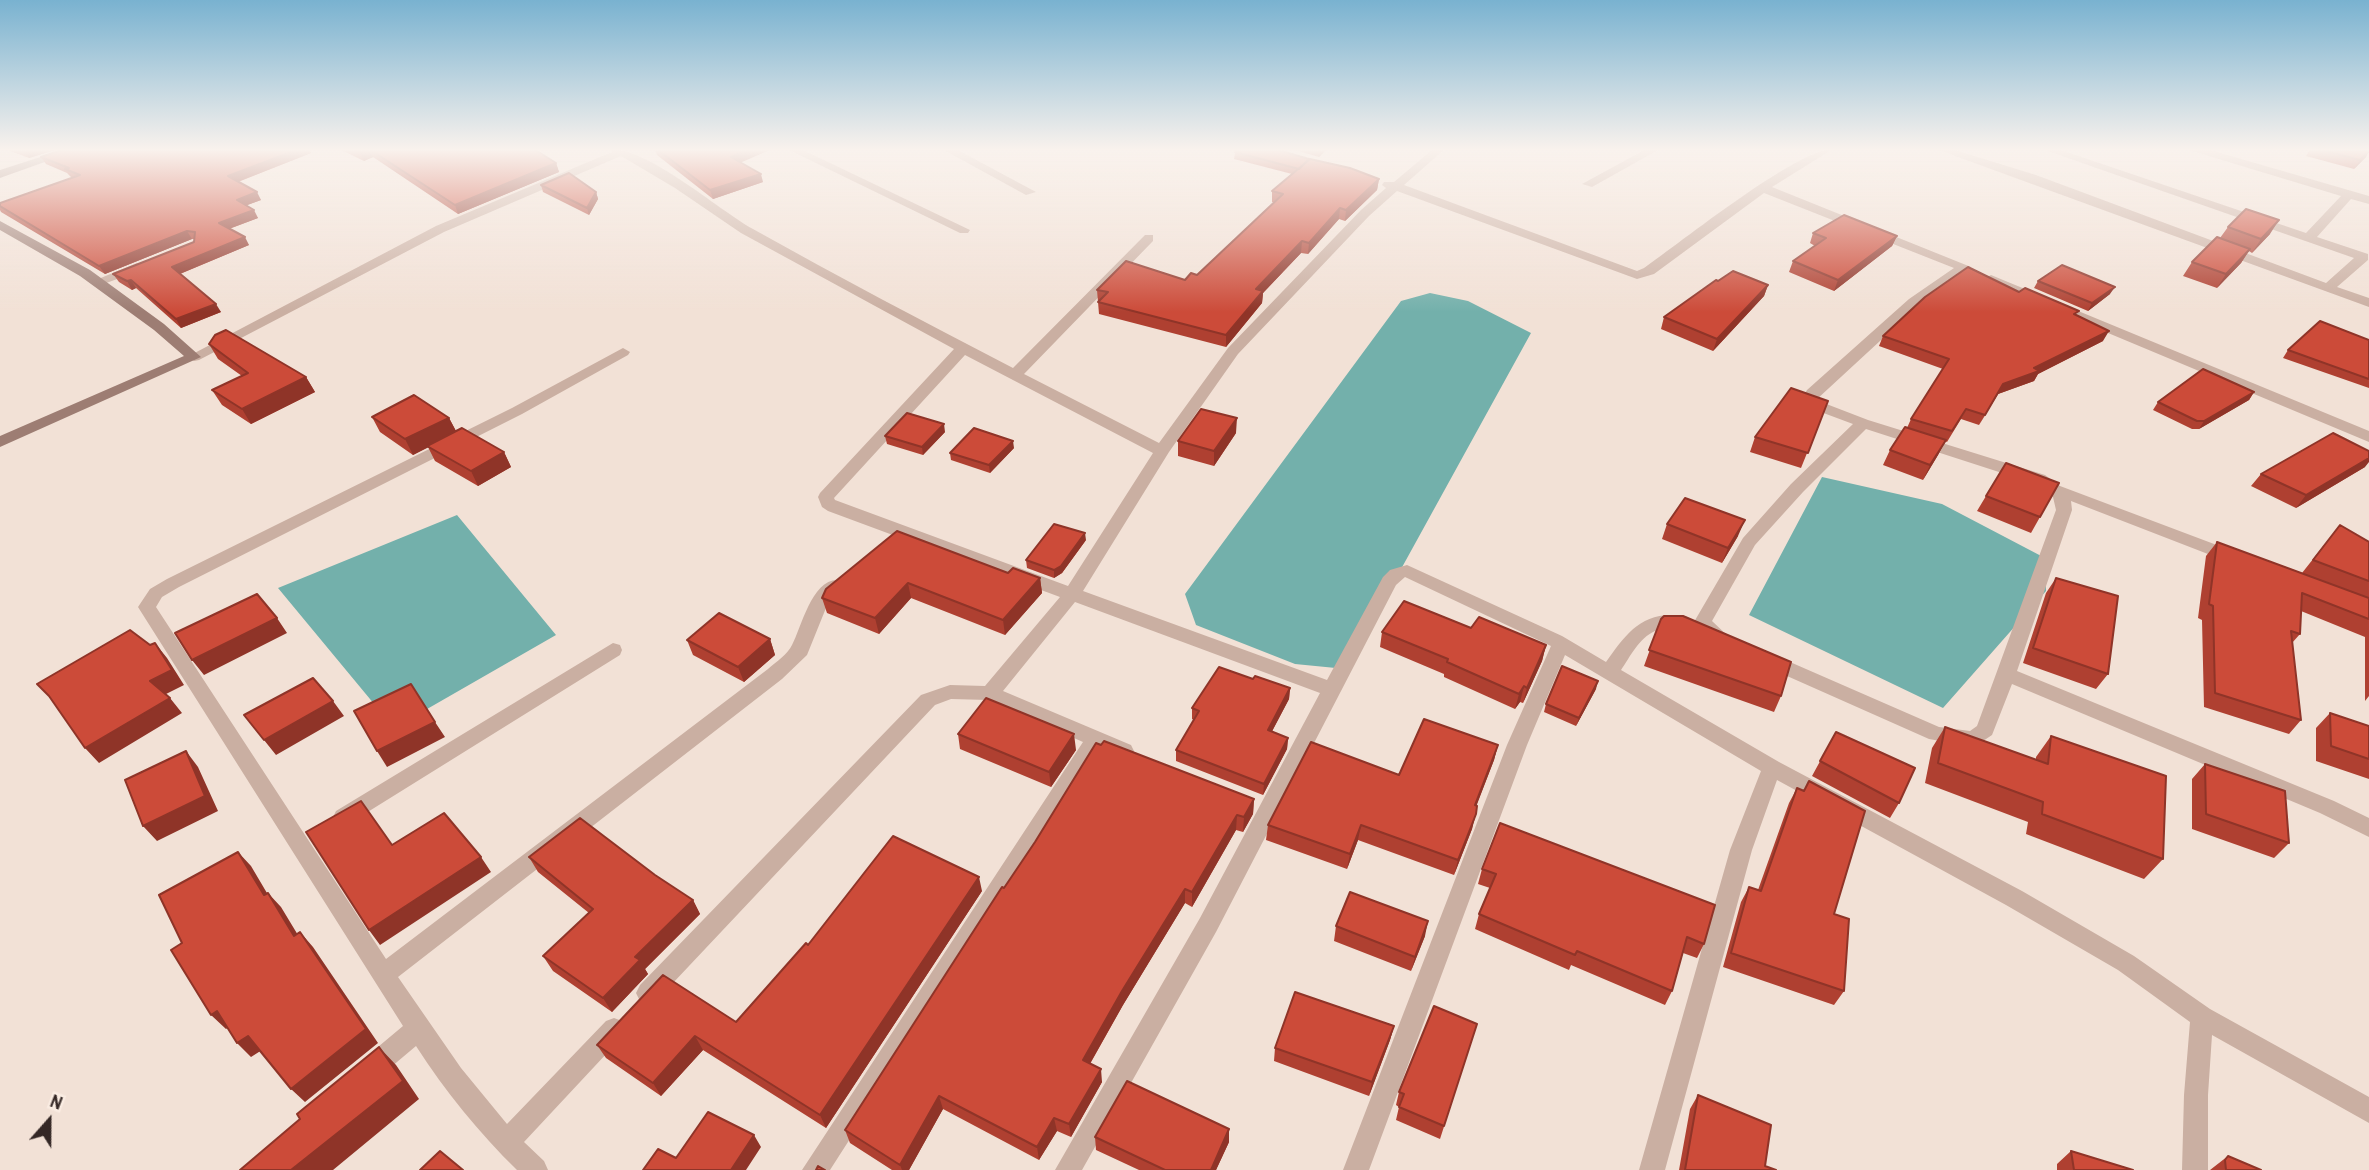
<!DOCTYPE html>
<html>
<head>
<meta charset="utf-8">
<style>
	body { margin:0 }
	#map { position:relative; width:2369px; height:1170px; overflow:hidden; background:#f2e1d6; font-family:"Archivo Narrow",sans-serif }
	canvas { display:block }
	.north { position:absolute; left:14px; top:1086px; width:70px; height:70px; -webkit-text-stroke:5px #faece2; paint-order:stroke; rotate:21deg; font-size:19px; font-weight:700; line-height:28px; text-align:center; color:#342725 }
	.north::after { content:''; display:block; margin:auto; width:24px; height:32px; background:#342725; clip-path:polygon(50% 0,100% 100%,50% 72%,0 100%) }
</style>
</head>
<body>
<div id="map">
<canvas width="2369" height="1170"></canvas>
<div class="north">N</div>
</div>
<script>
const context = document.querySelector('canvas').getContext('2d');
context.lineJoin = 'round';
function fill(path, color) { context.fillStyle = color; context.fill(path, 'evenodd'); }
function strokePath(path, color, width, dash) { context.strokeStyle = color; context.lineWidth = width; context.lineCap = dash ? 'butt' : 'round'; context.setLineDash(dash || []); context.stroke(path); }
const water = new Path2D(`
	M1430 293 1468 301 1531 333 1346 669 1295 664 1196 625 1185 594 1401 301Z
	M1822 477 1942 504 2045 558 2046 591 1943 708 1749 615Z
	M457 515 556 635 394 728 278 588Z`);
const street = new Path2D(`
	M610 149C650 149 716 208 753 229 839 277 926 323 1013 368L1145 235H1153V241L1024 374 1159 443 1228 348 1361 210 1386 188 1382 185 1384 182H1394L1433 149H1445L1404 185 1637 271 1644 268C1680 243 1797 149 1833 149L1772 187 1971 267 1919 305 1816 400 1868 420 2045 475 2060 486 2238 553 2241 557 2238 561H2226L2071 501 2072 510 2017 671 2334 801 2369 818V837L2320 813 2012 684 1992 735 1974 747 1929 739 1760 664 1758 659 1760 654 1767 652 1939 727 1970 731 1977 726 2056 510 2053 497 2033 483 1866 429 1803 492 1755 545 1712 621 1731 639 1728 644H1716L1693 623C1683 633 1667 625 1655 631 1639 638 1630 657 1621 670L1779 762 2022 891 2134 956 2210 1009 2369 1097V1123L2212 1035 2208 1095V1170H2182L2184 1095 2190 1022 2118 970 2006 905 1777 780 1752 850 1665 1170H1639L1730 850 1761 771 1565 655 1527 745 1369 1170H1343L1507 745 1551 646 1405 577 1396 585 1216 932 1082 1170H1055L1200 918 1320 693 1075 602 1003 691 1131 745 1134 751 1131 757 1124 759 1100 749 830 1170H802L1083 742 988 700 951 699 935 705 656 1001 648 1004 640 1001 636 993 640 985 921 695 950 685 985 686 1060 597 828 511 822 507 818 497 820 493 954 349 741 233 675 188 621 156 444 232 199 360 194 361 187 357 436 226 612 152ZM1397 191 1637 279 1654 274 1764 193 1954 268 1909 299 1807 390 1800 402 1802 405 1853 424 1791 484 1743 538 1694 622C1688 615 1682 615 1673 615 1639 614 1624 637 1606 662L1562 636 1407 565 1390 570 1383 577 1327 680 1083 591 1169 452 1238 354 1369 216ZM965 355 1153 453 1068 586 835 500 834 498Z
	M787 149H801L970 230 968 233H960Z
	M942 149H956L1036 192 1026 195Z
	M1646 149H1660L1592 187 1582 184Z
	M1936 149H1952L2036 175 2326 283 2354 258 2042 149H2058L2306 233 2341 196 2192 151 2191 149H2207L2369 196V204L2351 199 2317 237 2368 254V260L2337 287 2369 298V307Z
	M137 263 144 267 142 270 98 286 91 282Z
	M1991 275 2369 431V442L1986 282 1984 279Z
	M623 348 630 352 628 355 522 414 179 587 162 597 156 607 386 959 768 669C776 662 788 654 792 645 802 627 813 572 844 581L847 585 828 603 807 655 782 679 398 977 461 1068 507 1124 606 1021 614 1018 622 1021 626 1029 622 1037 524 1142 544 1161 548 1170H517C479 1133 445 1091 416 1046L378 1078 369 1082 360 1078 357 1070 360 1062 403 1026 138 607 150 589 167 579 512 408Z
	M613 643 620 645 622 650 620 655 350 823 343 826 336 823 333 817 336 811Z`);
const secondary = new Path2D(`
	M65 149H81L0 178V170Z
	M0 221 90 270 164 324 201 357 0 447V436L184 356 154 330 80 276 0 230Z`);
const wall = new Path2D(`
	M9 149H58L29 158 10 151Z
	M64 149H309L311 153 238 182 261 200 247 205 258 218 229 229 249 245 180 274 221 312 181 328 136 288 132 290 119 282 113 274 194 242 195 239H192L105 274 1 212 0 210V203L72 178 67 173 46 164 41 157Z
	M339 149H534L556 163 559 172 458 214 373 157 364 161Z
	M655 149H772L740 162 763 182 713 199 657 155Z
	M1291 149H1327L1319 157Z
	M2310 149H2369L2366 157 2354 169 2306 156Z
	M1235 152 1309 159 1379 179 1377 190 1345 221 1339 219 1308 254 1301 253 1263 293 1262 303 1226 347 1099 314 1097 290 1185 280 1197 275 1274 202H1272V191L1292 174 1234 159Z
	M541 185 596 192 598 199 589 215 543 192Z
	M2228 227 2270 234 2252 253 2249 251 2241 263 2217 288 2183 276 2192 262 2220 238Z
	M1813 233 1897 236 1892 246 1834 291 1789 272 1793 261 1815 246 1810 243Z
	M1718 281 1768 285 1764 296 1713 351 1661 329 1664 317Z
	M2038 281 2110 294 2088 311 2034 288Z
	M2019 292 2077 316 2103 341 2038 374 2034 381 1998 394 1979 425 1961 419 1947 442 1945 441 1938 455 1923 480 1883 465 1890 450 1907 428 1911 419 1943 369 1879 346 1883 336Z
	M2369 340V388L2283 358 2288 350Z
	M209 344 306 377 315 392 251 424 222 405 212 390 242 376 218 359Z
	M2254 392 2249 400 2199 429H2192L2153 410 2158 402Z
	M1828 401 1801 468 1750 452 1755 437Z
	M372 417 449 418 456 431 504 452 511 467 478 486 435 461 428 447 413 455 380 432Z
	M945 432 923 455 887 444 885 436Z
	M1236 433 1214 466 1178 456V441Z
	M1014 448 990 473 951 460 950 453Z
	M2365 467 2296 508 2251 486 2261 474Z
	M1986 496 2040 517 2031 533 1977 511Z
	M1667 524 1738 536 1722 563 1662 539Z
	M2340 525 2369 542V696L2365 701V637L2301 611 2300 634 2292 643 2301 720 2289 734 2204 707 2202 620 2198 618 2206 556 2217 542 2302 573Z
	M1086 540 1062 573 1054 578 1027 568 1026 560Z
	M1008 573 1040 578 1042 593 1005 635 911 598 879 634 827 613 822 598 826 589Z
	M2056 578 2108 674 2096 689 2023 663 2046 593Z
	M1661 619 1781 696 1774 712 1644 666Z
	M1471 628 1546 645 1542 661 1523 703 1520 702 1515 709 1444 677V674L1380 647 1382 632Z
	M770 639 775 655 744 682 693 655 687 640Z
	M1253 679 1290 688 1289 699 1272 731 1288 738 1287 749 1263 795 1176 761V750L1194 720 1192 719V708Z
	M1596 689 1576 726 1544 712 1546 704Z
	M2330 713 2369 726V779L2316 761V728Z
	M1945 727 2036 760V757L2051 736 2163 859 2144 879 2026 834 2028 822 1925 783 1932 748Z
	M1836 732 1899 803 1890 818 1812 776Z
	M958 734 1076 750 1051 787 960 749Z
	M1498 745 1494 760 1476 806 1472 829 1454 875 1358 840 1347 869 1266 840 1268 825 1399 775Z
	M2205 764 2289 843 2274 858 2192 829V779Z
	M1797 788 1834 914 1844 991 1834 1005 1723 967 1741 902 1749 887 1758 890 1789 803Z
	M1254 799 1253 814 1243 832 1236 830 1192 907 1185 903 1123 1005 1090 1064 1102 1082 1071 1137 1057 1131 1039 1160 943 1109 909 1170H892L850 1143 845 1130 1004 888Z
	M1500 823 1704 944 1697 958 1683 953 1672 991 1665 1005 1571 965 1569 970 1475 929 1479 914 1490 888 1478 884 1482 869Z
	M529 857 655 875 693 900 700 914 645 969 648 974 612 1012 553 971 543 956 589 913 538 872Z
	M982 891 826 1128 703 1050 661 1096 606 1058 597 1045 736 1022 808 945Z
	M1336 926 1425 936 1411 971 1334 941Z
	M1477 1024 1440 1139 1396 1120 1399 1107 1396 1105 1399 1092Z
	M1394 1026 1390 1040 1369 1096 1274 1061 1275 1048Z
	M1698 1095 1765 1166 1776 1170H1679L1690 1109Z
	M1229 1129V1142L1216 1170H1139L1096 1150 1095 1137Z
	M2071 1151 2133 1170H2057V1164Z
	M2228 1156 2261 1170H2210Z`);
const shadedWall = new Path2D(`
	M29 149H58L29 158 24 150Z
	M299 149H309L311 153 232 184 228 176Z
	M369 149 373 157 364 161 360 152Z
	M750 149H772L733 166 731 157Z
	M1321 149H1327L1319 157V150Z
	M2369 151 2366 157 2354 169 2360 160Z
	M556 163 559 172 458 214 455 205Z
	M761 174 763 182 713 199 710 190Z
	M1379 179 1377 190 1345 221 1346 210Z
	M257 192 261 200 242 207 237 200Z
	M596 192 598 199 589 215 587 208Z
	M1340 208 1339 219 1308 254 1309 243Z
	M254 210 258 218 223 231 219 223Z
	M2279 220 2270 234 2252 253 2261 239Z
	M187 231 192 239 105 274 99 266Z
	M1897 236 1892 246 1834 291 1838 280Z
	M245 237 249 245 177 275 172 267Z
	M1302 241 1301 253 1263 293 1262 303 1226 347V335L1256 289Z
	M2250 249 2241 263 2217 288 2226 274Z
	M131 280 136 288 132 290 127 281Z
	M1768 285 1764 296 1713 351 1717 339Z
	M2115 287 2110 294 2088 311 2092 303Z
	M216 304 221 312 181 328 176 319Z
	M2109 331 2103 341 2038 374 2034 381 1998 394 1979 425 2003 384Z
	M306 377 315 392 251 424 242 409Z
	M2254 392 2249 400 2199 429 2204 421Z
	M449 418 457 433 413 455 405 439Z
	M1237 418 1236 433 1214 466V451Z
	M944 424 945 432 923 455 922 447Z
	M1946 440 1938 455 1923 480 1930 465Z
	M1013 441 1014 448 990 473 989 465Z
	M504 452 511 467 478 486 471 471Z
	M2369 458V462L2365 467 2296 508 2306 495Z
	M1745 520 1738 536 1722 563 1728 548Z
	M1085 533 1086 540 1062 573 1054 578V570Z
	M1040 578 1042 593 1005 635 1003 620Z
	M908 583 911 598 879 634 875 618Z
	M277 618 287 633 204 675 192 660Z
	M770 639 775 655 744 682 738 667Z
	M155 643 167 658 184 685 162 696 150 681Z
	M1546 645 1542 661 1523 703 1527 688Z
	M1598 681 1596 689 1576 726 1579 718Z
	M1524 686 1520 702 1515 709 1519 694Z
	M1290 688 1289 699 1267 741 1268 730Z
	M170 698 182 713 99 763 85 748Z
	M333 701 344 716 276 755 264 740Z
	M435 722 445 737 387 767 377 751Z
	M1074 734 1076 750 1051 787 1049 772Z
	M1288 738 1287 749 1263 795 1264 784Z
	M1498 745 1494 760 1471 820 1475 805Z
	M186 751 198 767 218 811 157 841 143 826Z
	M1254 799 1253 814 1243 832 1244 817Z
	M1476 814 1472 829 1454 875 1458 860Z
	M1237 815 1236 830 1192 907V892Z
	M1361 825 1358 840 1347 869 1350 854Z
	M238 852 251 866 277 910 264 895Z
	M481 857 491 872 380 945 369 930Z
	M979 877 982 891 826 1128 820 1115Z
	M1185 889V903L1123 1005 1084 1074 1083 1060 1122 991Z
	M268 893 281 907 307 950 294 936Z
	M693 900 700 914 645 969 648 974 612 1012 603 998 635 957Z
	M1428 921 1425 936 1411 971 1415 957Z
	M300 932 313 947 378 1043 305 1102 291 1089Z
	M217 1011 232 1025 226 1029 211 1015Z
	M1394 1026 1390 1040 1369 1096 1372 1082Z
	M248 1036 262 1050 251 1057 237 1043Z
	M695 1036 703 1050 661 1096 653 1083Z
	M379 1047 396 1065 419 1099 333 1170H291Z
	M1101 1069 1102 1082 1071 1137 1069 1124Z
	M939 1096 943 1109 909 1170H902L900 1165Z
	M1054 1118 1057 1131 1039 1160 1037 1147Z
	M1229 1129V1142L1216 1170H1211Z
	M754 1135 761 1147 746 1170H731Z`);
const building = new Path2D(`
	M64 149H299L228 176 257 192 237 200 254 210 219 223 245 237 172 267 216 304 176 319 131 280 127 281 113 274 194 242 195 232 187 231 99 266 0 206V203L80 175 65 169 69 168 41 157Z
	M352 149H534L556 163 455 205 369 149 360 152Z
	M657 149H750L731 157 761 174 710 190Z
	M1239 149H1275L1309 159 1299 169 1235 152Z
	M2318 149H2369V151L2360 160Z
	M1310 159 1350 168 1379 179 1346 210 1340 208 1309 243 1302 241 1256 289 1263 291 1226 335 1098 302 1108 292 1097 290 1126 261 1185 280 1191 273 1197 275 1283 194 1272 191Z
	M569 173 596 192 587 208 541 185Z
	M2246 209 2279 220 2261 239 2228 227Z
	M1844 215 1897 236 1838 280 1793 261 1826 238 1813 233Z
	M2217 237 2250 249 2226 274 2192 262Z
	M2062 265 2115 287 2092 303 2038 281Z
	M1968 267 2019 292 2025 288 2079 311 2074 314 2109 331 2034 368 2039 371 2003 384 1985 415 1966 409 1952 431 1911 419 1949 359 1883 336 1925 297Z
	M1733 271 1768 285 1717 339 1664 317 1716 280 1718 281Z
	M2320 321 2369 340V379L2288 350Z
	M226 330 306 377 242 409 212 390 248 373 209 344 215 335Z
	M2203 369 2254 392 2204 421H2197L2158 402Z
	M1791 388 1828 401 1808 453 1755 437Z
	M414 395 449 418 405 439 372 417Z
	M1201 409 1237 418 1214 451 1178 441Z
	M907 413 944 424 922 447 885 436Z
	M1905 427 1946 440 1930 465 1890 450Z
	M462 428 504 452 471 471 427 446Z
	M974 428 1013 441 989 465 950 453Z
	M2333 433 2369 451V458L2306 495 2261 474Z
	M2006 463 2059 483 2040 517 1986 496Z
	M1685 498 1745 520 1728 548 1667 524Z
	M1054 524 1085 533 1061 566 1054 570 1026 560Z
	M2340 525 2369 542V581L2313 560Z
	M897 531 1008 573 1013 568 1040 578 1003 620 908 583 875 618 822 598 826 589Z
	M2217 542 2369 598V619L2302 593 2300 634 2291 631 2301 720 2215 693 2213 606 2209 604Z
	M2056 578 2118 596 2108 674 2033 648Z
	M257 594 277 618 192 660 175 633Z
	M1404 601 1471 628 1479 617 1546 645 1527 688 1524 686 1519 694 1447 662 1448 659 1382 632Z
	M719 613 770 639 738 667 687 640Z
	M1664 616H1683L1791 662 1781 696 1649 650 1661 619Z
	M130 630 150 645 155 643 172 670 150 681 170 698 85 748 49 696 37 684Z
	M1562 666 1598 681 1579 718 1546 704Z
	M1219 667 1253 679 1255 676 1290 688 1268 730 1288 738 1264 784 1176 750 1199 711 1192 708Z
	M313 678 333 701 264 740 244 715Z
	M411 684 435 722 377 751 354 711Z
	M986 698 1074 734 1049 772 958 734Z
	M2330 713 2369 726V759L2331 746Z
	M1424 719 1498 745 1475 805 1477 806 1476 814 1458 860 1361 825 1350 854 1268 825 1311 742 1399 775Z
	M1945 727 2048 764 2051 736 2166 776 2163 859 2042 814 2043 802 1938 763Z
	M1836 732 1915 768 1899 803 1820 761Z
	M1104 741 1254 799 1244 817 1237 815 1192 892 1185 889 1122 991 1083 1060 1101 1069 1069 1124 1054 1118 1037 1147 939 1096 900 1165 845 1130 1002 887 1004 888 1035 842 1096 743 1101 745Z
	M186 751 205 796 143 826 125 780Z
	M2205 764 2285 791 2289 843 2206 814Z
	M1809 781 1865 811 1834 914 1849 919 1844 991 1731 953 1749 887 1761 891 1797 788 1804 791Z
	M361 801 392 845 444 813 481 857 369 930 306 832Z
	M580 818 655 875 693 900 635 957 640 960 603 998 543 956 593 909 529 857Z
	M1500 823 1715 905 1704 944 1687 937 1672 991 1577 951 1575 955 1479 914 1496 874 1482 869Z
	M893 836 979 877 820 1115 695 1036 653 1083 597 1045 663 975 736 1022 806 943 808 945Z
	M238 852 264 895 268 893 294 936 300 932 366 1029 291 1089 248 1036 237 1043 217 1011 211 1015 171 950 182 943 159 895Z
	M1350 892 1428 921 1415 957 1336 926Z
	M1295 992 1394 1026 1372 1082 1275 1048Z
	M1434 1006 1477 1024 1444 1126 1399 1107 1404 1094 1399 1092Z
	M379 1047 403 1081 291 1170H240L300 1119 297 1114Z
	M1127 1081 1229 1129 1211 1170H1165L1095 1137Z
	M1698 1095 1771 1125 1765 1166 1776 1170H1685Z
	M708 1112 754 1135 731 1170H643L658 1149 676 1158Z
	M440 1151 463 1170H420Z
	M2071 1151 2133 1170H2074Z
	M2228 1156 2261 1170H2226L2225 1160Z
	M818 1166 825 1170H816Z`);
fill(water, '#73b0ab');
fill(street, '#caafa2');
fill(secondary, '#9d7d73');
fill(wall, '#af4031');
fill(shadedWall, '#8f3428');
fill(building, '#cc4b39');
strokePath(building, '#8f3428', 2);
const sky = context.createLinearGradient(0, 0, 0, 312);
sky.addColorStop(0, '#79b2d0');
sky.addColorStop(0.48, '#f9f2ed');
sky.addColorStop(1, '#f9f2ed00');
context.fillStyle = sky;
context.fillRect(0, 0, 2369, 312);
</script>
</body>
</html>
